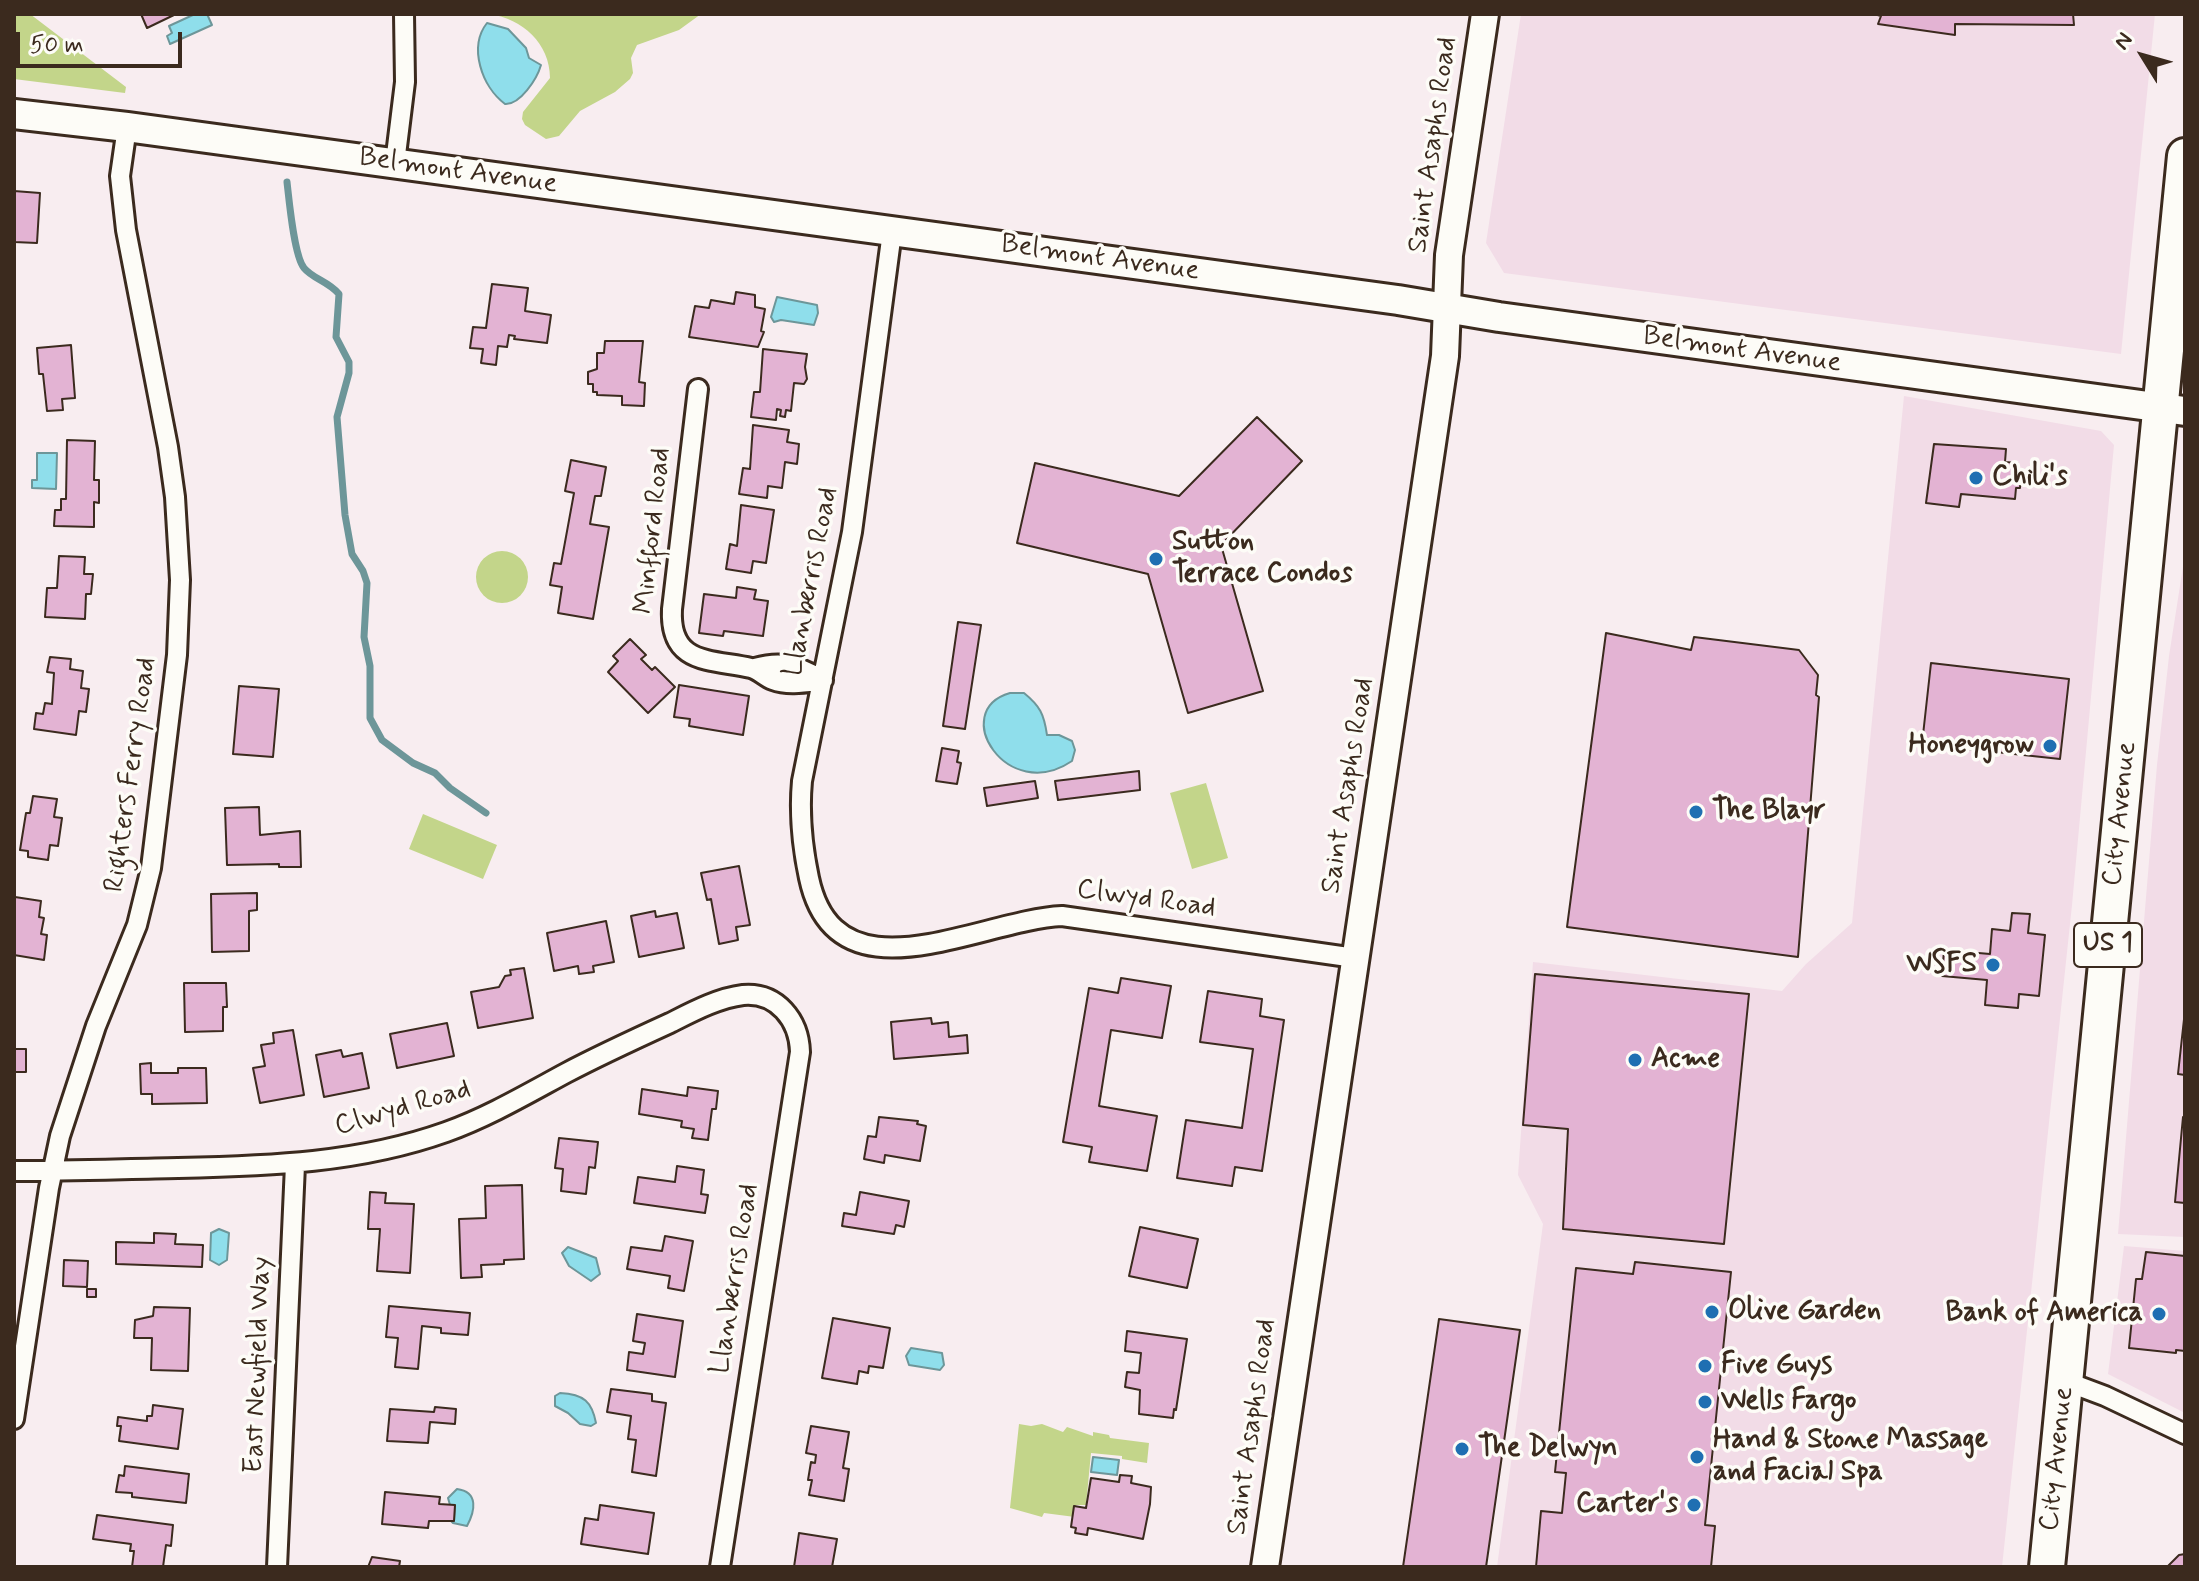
<!DOCTYPE html>
<html>
<head>
<meta charset="utf-8">
<style>
	body { margin:0 }
	#map { position:relative; width:2199px; height:1581px; overflow:hidden; background:#f8edf0; font-family:Mynerve,sans-serif }
	canvas { display:block }
	.frame { position:absolute; inset:0; border:16px solid #3b2a1e; pointer-events:none }
	.north { position:absolute; left:2103px; top:16px; width:80px; height:80px; -webkit-text-stroke:6px #fdfcf7; paint-order:stroke; rotate:307deg; font-size:22px; font-weight:700; line-height:32px; text-align:center; color:#3b2a1e }
	.north::after { content:''; display:block; margin:auto; width:28px; height:36px; background:#3b2a1e; clip-path:polygon(50% 0,100% 100%,50% 72%,0 100%) }
	.scale { position:absolute; left:16px; top:32px; width:166px; height:36px; box-sizing:border-box; border:4px solid #3b2a1e; border-top:0; padding-left:10px; font-size:24px; line-height:28px; white-space:nowrap; color:#3b2a1e; -webkit-text-stroke:6px #fdfcf7; paint-order:stroke }
</style>
</head>
<body>
<div id="map">
<canvas width="2199" height="1581"></canvas>
<div class="frame"></div>
<div class="north">N</div>
<div class="scale">50 m</div>
</div>
<script>
const context = document.querySelector('canvas').getContext('2d');
context.lineJoin = 'round';
function fill(path, color) { context.fillStyle = color; context.fill(path, 'evenodd'); }
function strokePath(path, color, width, dash) { context.strokeStyle = color; context.lineWidth = width; context.lineCap = dash ? 'butt' : 'round'; context.setLineDash(dash || []); context.stroke(path); }
function label(font, color, halo, rows, align = 'center') {
  context.font = font + ' Mynerve,sans-serif'; context.lineWidth = 7; context.setLineDash([]); context.textBaseline = 'middle'; context.strokeStyle = halo; context.fillStyle = color; for (const [text, x, y, turn = 0] of rows) {
    context.save(); context.translate(x, y); context.rotate((+turn || 0) * Math.PI / 180); context.textAlign = isNaN(turn) ? turn : align; if (halo) context.strokeText(text, 0, 0); context.fillText(text, 0, 0); context.restore();
  }
}
const built = new Path2D(`
	M1521 14H2155L2121 354 1504 273 1486 243Z
	M1904 396 2101 431 2114 445 2072 905 2002 1567H1497L1543 1224 1518 1175 1533 962 1782 991 1806 964 1852 923Z
	M2185 554V1237L2118 1234 2157 765 2169 656Z
	M2124 1246 2185 1251V1413L2108 1374Z`);
const green = new Path2D(`
	M14 14H30L126 87 125 93 14 79Z
	M490 14H701L679 30 637 45 631 58 633 73 630 79 615 92 580 111 559 136 546 139 525 125 522 119 523 112 550 78C550 43 522 19 490 14Z
	M476 577a26 26 0 1 1 52 0a26 26 0 1 1-52 0Z
	M1206 783 1228 858 1192 869 1170 793Z
	M423 814 497 845 483 879 409 849Z
	M1019 1424 1031 1426 1042 1424 1063 1432 1067 1427 1093 1436V1432L1109 1435 1110 1438 1149 1443 1147 1463 1122 1459V1456L1091 1453 1086 1505H1076L1075 1517 1044 1513 1042 1517 1010 1508Z`);
const water = new Path2D(`
	M195 14H207L212 25 170 44 167 36 172 33 169 26Z
	M487 23 508 29 526 48 529 58 541 65C537 79 520 105 505 104 482 87 468 47 487 23Z
	M777 297 817 305 818 313 814 325 781 320 774 322 771 317Z
	M37 453H57L56 489 32 488V480H37Z
	M1010 693H1024C1040 706 1044 714 1047 735H1059L1072 741 1075 750 1072 761C1007 805 948 711 1010 693Z
	M219 1229 229 1233 227 1260 219 1265 210 1260 211 1233Z
	M568 1247 596 1258 600 1274 591 1281 569 1266 562 1253Z
	M911 1348 942 1353 944 1365 940 1370 909 1365 906 1356Z
	M560 1393C584 1394 592 1402 596 1423L591 1426 580 1424 568 1413 555 1406V1396Z
	M1093 1457 1119 1460 1117 1475 1091 1472Z
	M457 1489C479 1492 475 1511 467 1526L453 1523 451 1521H454L455 1506 450 1505 448 1498Z`);
const stream = new Path2D(`
	M287 182C289 199 294 256 304 268 313 279 328 281 339 294L336 337 349 362V373L337 417 345 515 352 554 363 571 367 583 364 637 370 666V718L382 740 413 763 435 773 450 788 486 813`);
const building = new Path2D(`
	M141 14H176L147 28Z
	M1874 14H2073L2074 25 1955 24V35L1878 24 1881 16Z
	M14 191 40 193 37 243 14 242Z
	M492 284 528 288 525 311 551 315 547 343 514 339 515 336 509 335 507 347 498 346 496 365 481 363 483 349 470 348 473 327 486 328Z
	M736 292 755 295V307L765 309 761 331 764 332 758 347 689 337 695 306 709 308 711 300 734 304Z
	M605 341H643L639 382 645 383 644 406 622 405V396L597 395V392H593V384H588V372L597 369V353H604Z
	M71 345 75 398 62 399 63 410 47 411 43 374H39L37 348Z
	M763 349 807 354 805 367 807 379 804 384 794 383 791 411 786 410 785 417 780 416 781 410 777 409 776 420 751 417 754 392H760Z
	M1257 417 1302 461 1221 545 1263 691 1188 713 1148 574 1017 543 1035 463 1179 496Z
	M753 425 789 430 787 442 799 444 797 464 785 462 782 488 768 486 767 498 739 494 743 468 750 469Z
	M67 440 95 441 94 480H99V503L94 502V527L54 526 55 510H61V499H66Z
	M1934 444 2006 449 2005 462 2018 463 2016 475H2021L2020 488H2016L2015 499 1961 494 1959 507 1926 503Z
	M571 460 606 467 601 496H595L590 524 609 527 593 619 558 613 562 587 550 585 554 563 561 564 574 493 565 491Z
	M741 505 774 510 766 563 753 561 751 573 726 569 730 544 737 546Z
	M59 556 85 557 84 574H93L91 594H86L85 619 45 617 47 588H57Z
	M737 587 756 590 754 599 768 601 763 636 724 631 723 636 699 633 704 594 736 598Z
	M958 622 981 625 965 729 943 726Z
	M1606 633 1691 650 1694 637 1799 650 1818 675 1816 695 1819 697 1798 957 1567 927Z
	M630 639 646 655 641 659 652 670 655 667 675 687 648 713 608 672 618 661 613 656Z
	M50 657 71 659 70 669 83 671 81 688 89 689 86 712 79 711 76 735 34 729 36 713 43 714 45 703 52 704 54 673 47 672Z
	M1931 663 2069 679 2060 759 1922 744Z
	M679 685 749 696 743 735 689 726 690 719 674 717Z
	M239 686 279 689 273 757 233 754Z
	M942 748 959 751 957 762 961 763 957 784 936 781Z
	M1139 771 1140 790 1058 800 1055 781Z
	M1035 781 1038 798 987 806 984 788Z
	M33 796 57 799 54 817 62 818 58 846 50 845 48 860 28 857V851L20 850 26 813H30Z
	M259 807 260 835 300 831 301 867H279V864L227 865 225 808Z
	M739 866 750 925 736 927 738 940 719 944 711 899 707 900 701 873Z
	M257 893V910L249 911V951L212 952 211 894Z
	M15 897 41 901 39 917 44 918 41 934 47 935 44 960 14 955Z
	M655 911 656 917 677 913 684 948 639 957 631 916Z
	M2012 913 2030 914 2028 933 2045 935 2039 996 2019 994 2018 1008 1985 1005 1987 980 1942 976 1944 950 1990 954 1992 929 2010 931Z
	M606 921 614 962 593 966 594 972 579 974 578 966 554 971 547 933Z
	M524 968 533 1018 478 1028 471 992 499 987 505 976 511 975 510 970Z
	M1535 974 1749 994 1724 1244 1563 1229 1568 1129 1523 1125Z
	M1121 978 1171 986 1162 1038 1111 1030 1099 1106 1157 1116 1147 1171 1089 1162 1092 1147 1063 1142 1089 988 1118 993Z
	M184 983H226L227 1007H223V1031L185 1032Z
	M1208 991 1262 999 1260 1016 1284 1020 1262 1171 1235 1167 1232 1186 1177 1178 1186 1120 1242 1128 1253 1049 1200 1042Z
	M2185 1010V1075L2178 1074Z
	M931 1018 932 1024 948 1022 949 1037 967 1035 968 1053 894 1059 891 1022Z
	M447 1023 454 1056 397 1068 390 1034Z
	M293 1030 304 1095 260 1103 253 1068 265 1066 261 1045 274 1043 273 1033Z
	M14 1049H26V1072H14Z
	M341 1050 343 1057 362 1053 369 1088 324 1097 316 1055Z
	M151 1063V1073H178V1068H206L207 1103 152 1104V1094H141L140 1064Z
	M688 1087 718 1091 716 1109H712L708 1140 692 1138 694 1129 681 1127 682 1121 639 1114 642 1089 687 1096Z
	M879 1117 918 1121 917 1124 926 1126 920 1161 885 1155 884 1163 864 1159 868 1136 876 1137Z
	M2183 1117H2185V1203L2175 1202Z
	M559 1138 598 1142 595 1168 589 1167 586 1194 561 1191 563 1169 555 1168Z
	M677 1166 704 1170 701 1194 708 1195 705 1213 634 1203 638 1177 675 1182Z
	M522 1185 524 1259 504 1260V1264L481 1265 482 1277 461 1278 459 1219 486 1218 485 1186Z
	M370 1192 386 1193 385 1203 414 1204 410 1273 377 1271 380 1229H368Z
	M860 1192 909 1201 904 1227 896 1225 894 1234 842 1226 844 1213 856 1215Z
	M1140 1227 1198 1239 1187 1288 1129 1276Z
	M154 1233 176 1234 175 1244 203 1245 202 1267 116 1264V1242L154 1243Z
	M665 1236 693 1241 684 1291 668 1288 670 1276 627 1269 631 1247 662 1251Z
	M2146 1252 2185 1256V1351L2176 1350V1353L2129 1348 2136 1279H2142Z
	M64 1260 88 1261 87 1287 63 1286Z
	M1635 1262 1731 1272 1705 1525 1715 1526 1711 1567H1536L1541 1511 1562 1513 1566 1473 1555 1472 1576 1268 1633 1274Z
	M87 1289H96V1297H87Z
	M389 1306 470 1313 468 1335 441 1333V1328L422 1326 418 1369 395 1367 398 1338 386 1337Z
	M154 1307 190 1308 188 1371 151 1370 152 1338H134L135 1320 153 1316Z
	M637 1314 683 1321 675 1377 627 1370 629 1352 643 1354 645 1343 633 1341Z
	M833 1318 890 1328 883 1368 869 1366 868 1373 859 1371 857 1384 822 1378Z
	M1439 1319 1520 1330 1486 1567H1403Z
	M1127 1331 1187 1339 1176 1410 1174 1409 1173 1418 1139 1414 1140 1390 1125 1387 1127 1372 1139 1373 1141 1353 1125 1351Z
	M611 1389 652 1394V1401L666 1403 656 1476 632 1472 636 1440 628 1439 631 1416 607 1412Z
	M153 1405 183 1409 178 1449 119 1441 121 1426H117L118 1417 147 1421V1416H152Z
	M435 1407 456 1409 455 1424 430 1422 428 1443 387 1441 390 1409 434 1412Z
	M811 1426 849 1432 843 1468 849 1469 844 1501 809 1495 812 1480H808L811 1462 815 1463 816 1455 806 1453Z
	M125 1466 189 1474 186 1503 132 1497V1493L116 1492 119 1475 124 1476Z
	M1120 1475 1132 1476 1131 1483 1151 1487 1150 1504 1143 1539 1088 1528 1087 1535 1075 1533 1076 1528 1071 1527 1074 1506 1086 1508 1091 1478 1119 1482Z
	M385 1492 440 1497 439 1504 455 1505 454 1521H429L428 1528 382 1524Z
	M600 1505 654 1513 648 1554 581 1544 585 1518 598 1520Z
	M97 1515 173 1525 171 1546 166 1545 163 1567H132L134 1551H130L131 1544 93 1539Z
	M799 1533 837 1539 832 1567H794Z
	M2185 1554V1567H2167L2179 1555Z
	M372 1557 400 1561 399 1567H368Z`);
const street = new Path2D(`
	M395 163 405 82 404 14
	M892 232 852 532 802 781C799 814 802 845 809 878 836 1005 979 920 1062 916L1355 958
	M698 389 672 609C669 665 710 659 751 668 759 670 765 677 773 680 789 686 807 682 823 680
	M755 668C783 660 798 666 823 680
	M14 1171C69 1171 123 1169 178 1168 269 1166 359 1163 446 1132 488 1117 527 1094 566 1073 600 1055 635 1039 670 1023 692 1012 718 998 743 995 777 992 799 1020 800 1052L720 1567
	M2065 1381 2105 1396 2185 1434
	M14 1419 49 1188 60 1136 96 1026 137 925 151 868 177 655 180 580 175 497 168 447 126 230 120 176 127 127
	M277 1567 295 1165`);
const secondary = new Path2D(`
	M1265 1567 1445 356 1449 255 1485 14`);
const primary = new Path2D(`
	M14 114 127 127 1398 300 1499 317 2185 411`);
const highway = new Path2D(`
	M2047 1567 2185 156`);
const markers = [
	[1976,478,8,"#1f6fb2"],
	[1156,559,8,"#1f6fb2"],
	[2050,746,8,"#1f6fb2"],
	[1696,812,8,"#1f6fb2"],
	[1993,965,8,"#1f6fb2"],
	[1635,1060,8,"#1f6fb2"],
	[1712,1312,8,"#1f6fb2"],
	[2159,1314,8,"#1f6fb2"],
	[1705,1366,8,"#1f6fb2"],
	[1705,1402,8,"#1f6fb2"],
	[1462,1449,8,"#1f6fb2"],
	[1697,1457,8,"#1f6fb2"],
	[1694,1505,8,"#1f6fb2"]
];
const shields = [
	[2108,945,68]
];
const shieldNames = [
	["US 1",2108,945]
];
const streetNames = [
	["Saint Asaphs Road",1434,145,-82],
	["Belmont Avenue",458,172,8],
	["Belmont Avenue",1100,259,8],
	["Belmont Avenue",1742,351,8],
	["Minfford Road",654,531,-84],
	["Llanberris Road",812,582,-79],
	["Righters Ferry Road",132,775,-82],
	["Saint Asaphs Road",1349,786,-81],
	["City Avenue",2121,814,-84],
	["Clwyd Road",1146,900,8],
	["Clwyd Road",403,1109,-16],
	["Llanberris Road",736,1279,-81],
	["East Newfield Way",259,1365,-88],
	["Saint Asaphs Road",1253,1427,-82],
	["City Avenue",2058,1459,-84]
];
const poiNames = [
	["Chili's",1992,478],
	["Sutton",1172,543],
	["Terrace Condos",1172,575],
	["Honeygrow",2034,746,"right"],
	["The Blayr",1712,812],
	["WSFS",1977,965,"right"],
	["Acme",1651,1060],
	["Olive Garden",1728,1312],
	["Bank of America",2143,1314,"right"],
	["Five Guys",1721,1366],
	["Wells Fargo",1721,1402],
	["Hand & Stone Massage",1713,1441],
	["and Facial Spa",1713,1473],
	["The Delwyn",1478,1449],
	["Carter's",1678,1505,"right"]
];
fill(built, '#f2dce7');
fill(green, '#c3d58a');
fill(water, '#8fdeeb');
strokePath(water, '#6d9699', 2);
strokePath(stream, '#6d9699', 7);
fill(building, '#e3b3d3');
strokePath(building, '#3b2a1e', 2);
strokePath(street, '#3b2a1e', 24);
strokePath(secondary, '#3b2a1e', 32);
strokePath(primary, '#3b2a1e', 34);
strokePath(highway, '#3b2a1e', 40);
strokePath(street, '#fdfcf7', 18);
strokePath(secondary, '#fdfcf7', 26);
strokePath(primary, '#fdfcf7', 28);
strokePath(highway, '#fdfcf7', 34);
for (const [x, y, r, color] of markers) { const dot = new Path2D(); dot.arc(x, y, r, 0, 2 * Math.PI); context.fillStyle = color; context.fill(dot); strokePath(dot, '#fdfcf7', 3); }
for (const [x, y, w] of shields) { const box = new Path2D(); box.roundRect(x - w / 2, y - 22, w, 44, 6); context.fillStyle = '#fdfcf7'; context.fill(box); strokePath(box, '#3b2a1e', 2); }
label('bold 26px', '#3b2a1e', null, shieldNames);
label('28px', '#3b2a1e', '#fdfcf7', streetNames);
label('bold 28px', '#3b2a1e', '#fdfcf7', poiNames, 'left');
</script>
</body>
</html>
